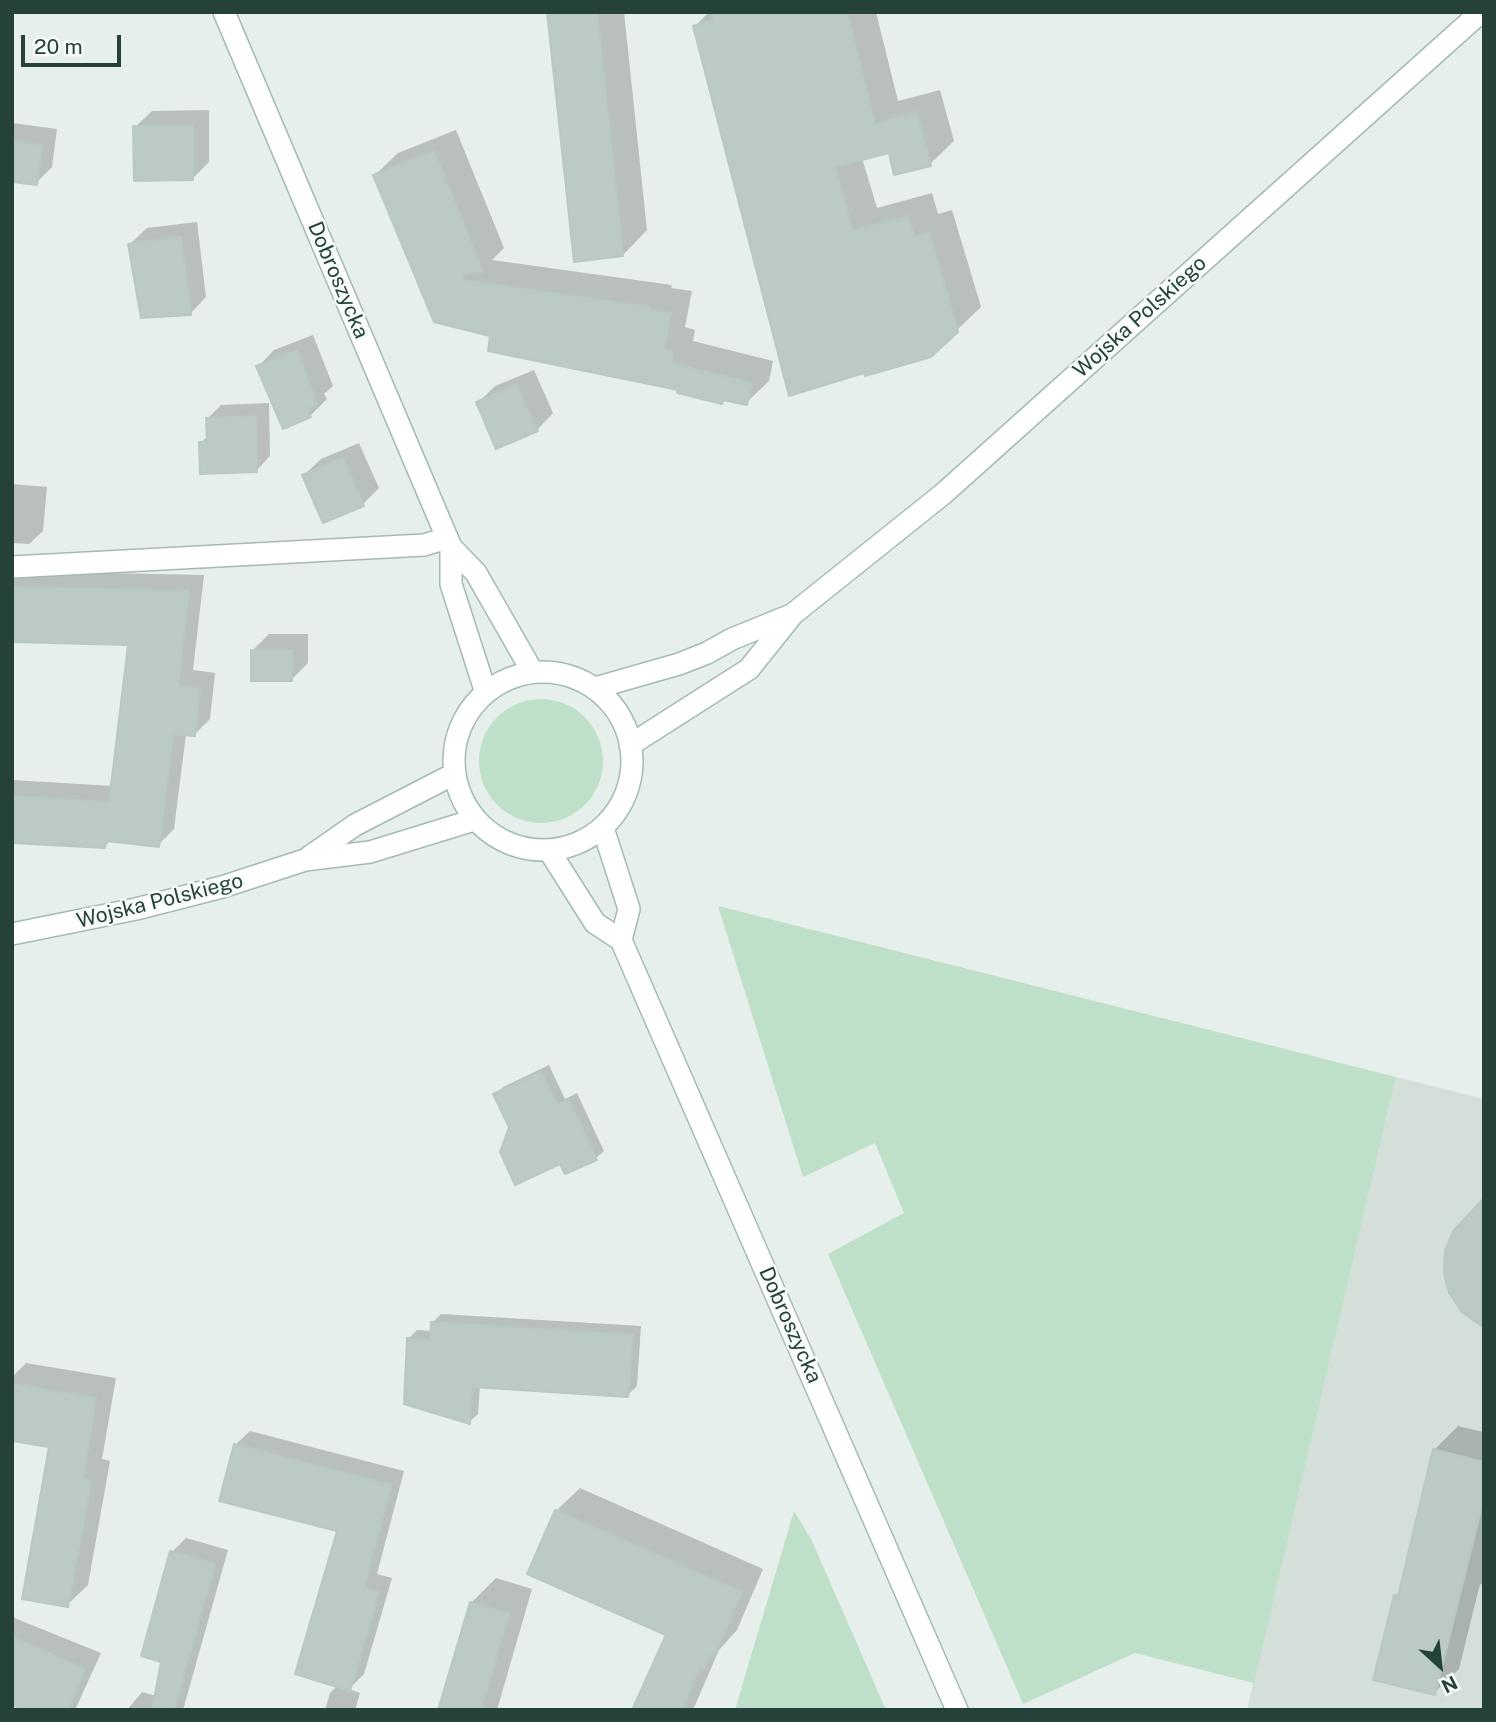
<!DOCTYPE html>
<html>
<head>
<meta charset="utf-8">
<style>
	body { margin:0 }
	#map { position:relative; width:1496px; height:1722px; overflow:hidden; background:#e6efeb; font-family:"Public Sans",sans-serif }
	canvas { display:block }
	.frame { position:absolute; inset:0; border:14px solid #24423a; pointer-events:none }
	.north { position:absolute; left:1405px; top:1631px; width:70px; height:70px; -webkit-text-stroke:5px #f7fbf9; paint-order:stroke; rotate:153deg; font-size:19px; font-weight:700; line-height:28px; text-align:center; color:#24423a }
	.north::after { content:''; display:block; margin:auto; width:24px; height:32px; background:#24423a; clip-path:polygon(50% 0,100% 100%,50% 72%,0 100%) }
	.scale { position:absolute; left:21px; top:35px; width:100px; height:32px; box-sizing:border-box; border:4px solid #24423a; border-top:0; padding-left:9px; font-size:21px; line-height:24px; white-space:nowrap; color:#24423a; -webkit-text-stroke:5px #f7fbf9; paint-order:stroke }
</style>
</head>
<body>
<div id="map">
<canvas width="1496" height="1722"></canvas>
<div class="frame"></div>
<div class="north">N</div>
<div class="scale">20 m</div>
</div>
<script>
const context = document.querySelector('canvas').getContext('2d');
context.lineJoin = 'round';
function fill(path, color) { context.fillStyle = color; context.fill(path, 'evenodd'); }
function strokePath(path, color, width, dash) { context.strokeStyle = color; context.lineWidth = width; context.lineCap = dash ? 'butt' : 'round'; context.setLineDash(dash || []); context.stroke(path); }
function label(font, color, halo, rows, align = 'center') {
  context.font = font + ' "Public Sans",sans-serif'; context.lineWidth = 5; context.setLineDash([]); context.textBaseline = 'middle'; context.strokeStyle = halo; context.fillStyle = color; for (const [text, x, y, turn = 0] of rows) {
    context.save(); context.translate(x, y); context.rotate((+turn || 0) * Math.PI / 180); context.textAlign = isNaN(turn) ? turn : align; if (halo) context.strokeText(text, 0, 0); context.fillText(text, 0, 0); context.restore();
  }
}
const built = new Path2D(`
	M1396 1077 1484 1099V1710H1247Z`);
const green = new Path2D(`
	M479 761a62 62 0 1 1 124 0a62 62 0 1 1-124 0Z
	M718 906 1396 1077 1254 1683 1135 1653 1023 1704 828 1254 904 1213 875 1143 803 1177Z
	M794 1511 812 1541 886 1710H735Z`);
const shadow = new Path2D(`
	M549 12H624L647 230 623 255Z
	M709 12H876L898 101 940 90 954 141 930 164 890 151 862 158 877 208 932 193 938 214 952 210 981 307 930 356 695 26Z
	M209 110V162L192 179 135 127 152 111Z
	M12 123 57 129 52 167 36 183 12 180Z
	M456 130 504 248 492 260 672 285 671 288 692 291 685 327 695 330 693 341 773 361 769 381 746 403 725 399 721 402 492 334 375 175 398 153Z
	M197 222 206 297 190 314 130 244 147 228Z
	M313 335 333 386 324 394 327 399 310 416 258 367 274 350Z
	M534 370 553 413 537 430 478 403 495 386Z
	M269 403 270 456 257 470 201 443 208 436 207 419 221 405Z
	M359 443 379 488 363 504 304 475 321 459Z
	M12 484 47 487 43 531 29 544 12 543Z
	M12 571 204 575 193 670 215 673 210 719 194 735 186 734 174 829 158 845 112 839 105 846 12 842V780L113 786 130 644 12 640Z
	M269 634H308V663L292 679 253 650Z
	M549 1065 565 1099 577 1093 604 1151 596 1158 561 1162 496 1095 503 1087Z
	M441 1314 641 1326 637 1386 628 1395 480 1386 478 1414 469 1422 408 1339 417 1330 432 1331V1323Z
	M26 1363 116 1378 102 1459 110 1461 88 1585 67 1605 51 1445 12 1439V1377Z
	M1458 1426 1484 1432V1585L1480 1584 1459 1669 1434 1693 1396 1596 1401 1590 1434 1450Z
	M250 1431 404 1471 377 1574 392 1578 364 1674 349 1689 360 1693 355 1710H325L330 1693 338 1685 339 1530 235 1445Z
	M580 1488 763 1569 737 1630 719 1650 693 1710H634L669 1634 556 1511Z
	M186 1538 228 1550 183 1710H127L142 1692 156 1696 163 1661 172 1552Z
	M496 1578 532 1589 497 1710H440L471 1603Z
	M12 1617 101 1653 75 1710H28L12 1697Z`);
const building = new Path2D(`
	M547 12H597L623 256 574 262Z
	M711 12H847L875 124 917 112 931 166 894 175 889 153 835 167 853 231 908 216 914 237 929 232 958 332 931 357 865 376 864 373 789 396 693 26 714 20Z
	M133 126H193V180L134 181Z
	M12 141 42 145 37 185 12 182Z
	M434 151 483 272 463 274V280L650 307V310L671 313 664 349 673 352 671 363 752 383 747 405 723 400 722 404 677 393 678 390 488 351 490 336 434 322 373 175Z
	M181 237 191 315 141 318 128 244Z
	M297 350 317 404 307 408 311 417 283 429 256 366Z
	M517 385 538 431 496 449 476 402Z
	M256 416 257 472 200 474 199 442H207L206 418Z
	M343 458 364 506 323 523 302 475Z
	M12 587 189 591 178 686 200 688 195 736 173 734 159 847 106 841 105 848 12 843V796L109 802 128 645 12 642Z
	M251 650H292V681H251Z
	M541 1072 557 1105 569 1100 597 1160 565 1174 560 1164 515 1185 500 1152 509 1127 493 1094Z
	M1484 1198V1328L1462 1312 1449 1293 1444 1273 1445 1250 1454 1230Z
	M431 1322 633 1335 628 1397 472 1387 470 1424 404 1404 407 1338 430 1340Z
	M12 1384 96 1398 83 1479 91 1481 68 1607 22 1599 49 1447 12 1441Z
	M234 1444 391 1485 364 1588 379 1592 350 1691 295 1674 337 1531 219 1501Z
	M1433 1449 1484 1462V1498L1435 1695 1373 1680 1394 1595 1398 1596Z
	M555 1510 742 1592 714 1656 710 1654 704 1668 700 1667 682 1710H632L666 1635 527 1574Z
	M170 1551 215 1564 174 1710H152L161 1662 141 1656Z
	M470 1602 509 1614 481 1710H438Z
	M12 1637 85 1669 68 1710H23L12 1705Z`);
const street = new Path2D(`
	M12 567 424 545 447 538`);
const secondary = new Path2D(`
	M224 12 451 547 476 573 532 671
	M451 547V584L485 690
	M454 761a89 89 0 1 1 178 0a89 89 0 1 1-178 0Z
	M595 688 679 664 707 653 732 639 791 615
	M630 745 749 669 793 614 943 494 1481 12
	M603 828 629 909 621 940
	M550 852 595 923 621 940 957 1710
	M309 857 355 825 454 774
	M12 934 136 909 222 887 305 860 370 852 474 820`);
const streetNames = [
	["Dobroszycka",338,280,67],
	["Wojska Polskiego",1140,317,-42],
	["Wojska Polskiego",160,901,-14],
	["Dobroszycka",790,1325,66]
];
fill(built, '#d4dfda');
fill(green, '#bfe0c8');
fill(shadow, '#0003');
fill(building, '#bbcac4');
strokePath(building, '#b8c9c2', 2);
strokePath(street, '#a8b8b2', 24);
strokePath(secondary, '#a4bbb3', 24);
strokePath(street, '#fff', 21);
strokePath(secondary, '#fff', 21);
label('21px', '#24423a', '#f7fbf9', streetNames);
</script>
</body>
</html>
